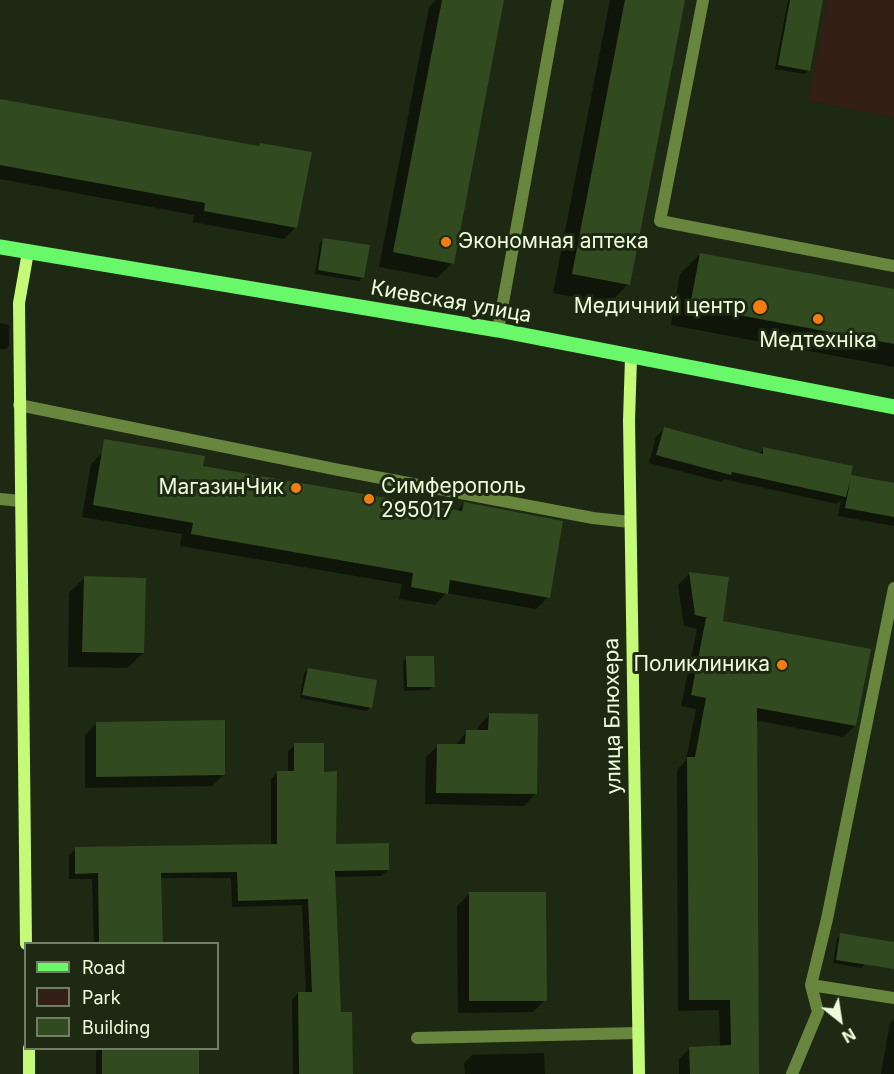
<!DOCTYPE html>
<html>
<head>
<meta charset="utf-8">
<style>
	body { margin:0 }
	#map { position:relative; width:894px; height:1074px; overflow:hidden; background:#1d2912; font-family:Inter,sans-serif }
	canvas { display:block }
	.legend { position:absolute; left:24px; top:942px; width:195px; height:108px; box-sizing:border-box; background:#1d2912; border:2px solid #707e63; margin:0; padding:8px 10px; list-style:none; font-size:18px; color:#edfddc }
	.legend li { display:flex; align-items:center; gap:12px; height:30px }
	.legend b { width:30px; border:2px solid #707e63 }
	.north { position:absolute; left:810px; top:990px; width:60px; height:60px; -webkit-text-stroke:4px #1d2912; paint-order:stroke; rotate:150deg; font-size:16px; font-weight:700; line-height:24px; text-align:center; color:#edfddc }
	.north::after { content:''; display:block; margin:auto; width:21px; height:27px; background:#edfddc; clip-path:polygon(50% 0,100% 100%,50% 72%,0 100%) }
</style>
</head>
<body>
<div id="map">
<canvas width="894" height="1074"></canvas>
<ul class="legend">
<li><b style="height:8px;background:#68f869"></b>Road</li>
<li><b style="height:16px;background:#331f15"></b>Park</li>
<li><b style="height:16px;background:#314a1f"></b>Building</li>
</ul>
<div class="north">N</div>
</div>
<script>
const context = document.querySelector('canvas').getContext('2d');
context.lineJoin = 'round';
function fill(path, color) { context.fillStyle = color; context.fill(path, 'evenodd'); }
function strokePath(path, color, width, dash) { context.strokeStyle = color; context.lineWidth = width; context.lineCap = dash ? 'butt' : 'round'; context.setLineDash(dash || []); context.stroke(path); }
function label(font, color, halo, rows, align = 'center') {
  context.font = font + ' Inter,sans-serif'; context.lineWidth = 6; context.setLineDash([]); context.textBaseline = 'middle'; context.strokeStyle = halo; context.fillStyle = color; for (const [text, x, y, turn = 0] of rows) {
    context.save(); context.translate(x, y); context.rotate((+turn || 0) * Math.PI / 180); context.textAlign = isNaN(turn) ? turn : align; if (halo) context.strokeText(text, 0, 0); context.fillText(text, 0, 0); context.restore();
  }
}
const green = new Path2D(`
	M827 0H894V117L808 101Z`);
const shadow = new Path2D(`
	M436 0H487L452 263 437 278 379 267 429 7Z
	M610 0H683L628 284 609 304 553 293Z
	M788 0H822L809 70 805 74 775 69Z
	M0 100 257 147 260 144 296 227 284 239 193 222 194 215 0 179Z
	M324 239 363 277 359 281 315 274 320 243Z
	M700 254 894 290V367L671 325 680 274Z
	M0 323 9 325V346L6 349H0Z
	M664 429 758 454 764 449 849 477 894 485V526L838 516 841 500 837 504 724 479 722 482 649 463 656 437Z
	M103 452 456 512 464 504 548 597 536 609 446 593 435 605 399 599 402 584 180 546 182 534 82 517 91 464Z
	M689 574 721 622 855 726 843 737 755 720 757 1074H679V1059L690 1048 720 1047 719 1010 678 1011 677 770 686 760 696 709 681 706 697 629 684 626 678 585Z
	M84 578 143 653 127 668 68 667 69 593Z
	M407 658 433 686 429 690 404 691 403 661Z
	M308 669 370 707 367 711 300 698 304 673Z
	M489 715 535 794 524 806 425 804 426 757 438 746H455L467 731 477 732 478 727Z
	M97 723 224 774 212 786 85 788V735Z
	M295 745 322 773 335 845 388 870 381 876 334 877 339 1014 352 1074H293L292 1000 298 993H306L302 905 232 907 231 878H160L161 944H94L92 879H69V855L76 849 271 846V779L278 772H288V751Z
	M469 894 545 1000 533 1012 458 1013 457 906Z
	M841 935 865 964 861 968 833 963 837 939Z
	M894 1020V1074H881L890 1023Z
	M96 1048H197L198 1074H96Z
	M544 1053 545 1074H465L464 1063 472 1055Z`);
const building = new Path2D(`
	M442 0H504L454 264 393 252Z
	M625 0H685L630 285 572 274Z
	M790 0H823L810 71 778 65Z
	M0 99 259 146 260 143 312 152 297 228 204 211 205 203 0 165Z
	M323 238 370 245 364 278 318 270Z
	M700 253 894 289V344L690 306Z
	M664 427 763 454V447L853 466 851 475 894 483V517L845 508 851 477 846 497 732 472 731 475 656 455Z
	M104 439 205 456 203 466 462 511 464 502 563 521 550 598 450 580 448 594 411 587 413 573 191 534 193 523 93 505Z
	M689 572 729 577 723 621 871 649 856 726 757 708 759 1074H690L689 1047 731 1045 730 1000H689L687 757H695L706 698 691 695 706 618H709L695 615Z
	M84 576 146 578 144 653 82 652Z
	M406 656H434L435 687H407Z
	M308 668 377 680 372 708 302 695Z
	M489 713 538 714 537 794 436 793 437 744H465L466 730H488Z
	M225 720V775L96 777V722Z
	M294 743H324V772L337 771 336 844 389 843V870L335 871 341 1012H352L353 1074H299L298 992H312L308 899 238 901 237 872 161 873 163 944H99L98 873 75 874V847L277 844V771H294Z
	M469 892H546L547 1001H469Z
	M840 933 894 942V969L836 960Z
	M102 1048H199V1074H102Z`);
const lane = new Path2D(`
	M703 0 660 221 894 266
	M19 405 339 470 593 518 630 522
	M0 499 20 501
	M811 985 894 998
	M417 1038 638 1033
	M792 1074 818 1012 811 985 827 919 894 588`);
const street = new Path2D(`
	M498 330 558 0`);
const secondary = new Path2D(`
	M631 358 629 420 639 1074
	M26 944 19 303 28 252
	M29 1048V1074`);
const primary = new Path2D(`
	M0 247 498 330 894 407`);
const markers = [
	[446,242,6,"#f47d11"],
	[760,307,8,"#f47d11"],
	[818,319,6,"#f47d11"],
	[296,488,6,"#f47d11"],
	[369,499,6,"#f47d11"],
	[782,665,6,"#f47d11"]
];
const poiNames = [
	["Экономная аптека",458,242,"left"],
	["Медичний центр",746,307],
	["Медтехніка",818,341,"center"],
	["Симферополь",381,487,"left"],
	["295017",381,511,"left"],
	["МагазинЧик",284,488],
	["Поликлиника",770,665]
];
const streetNames = [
	["Киевская улица",451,302,10],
	["улица Блюхера",613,716,-91]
];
fill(green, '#331f15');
fill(shadow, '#0007');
fill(building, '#314a1f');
strokePath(lane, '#69863f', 12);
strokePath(street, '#69863f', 12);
strokePath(secondary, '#c5f978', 12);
strokePath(primary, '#68f869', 15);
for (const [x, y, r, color] of markers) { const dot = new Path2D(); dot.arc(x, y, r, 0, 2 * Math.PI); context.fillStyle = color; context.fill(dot); strokePath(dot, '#1d2912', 2); }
label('21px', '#edfddc', '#1d2912', poiNames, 'right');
label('21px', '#edfddc', '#1d2912', streetNames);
</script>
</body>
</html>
